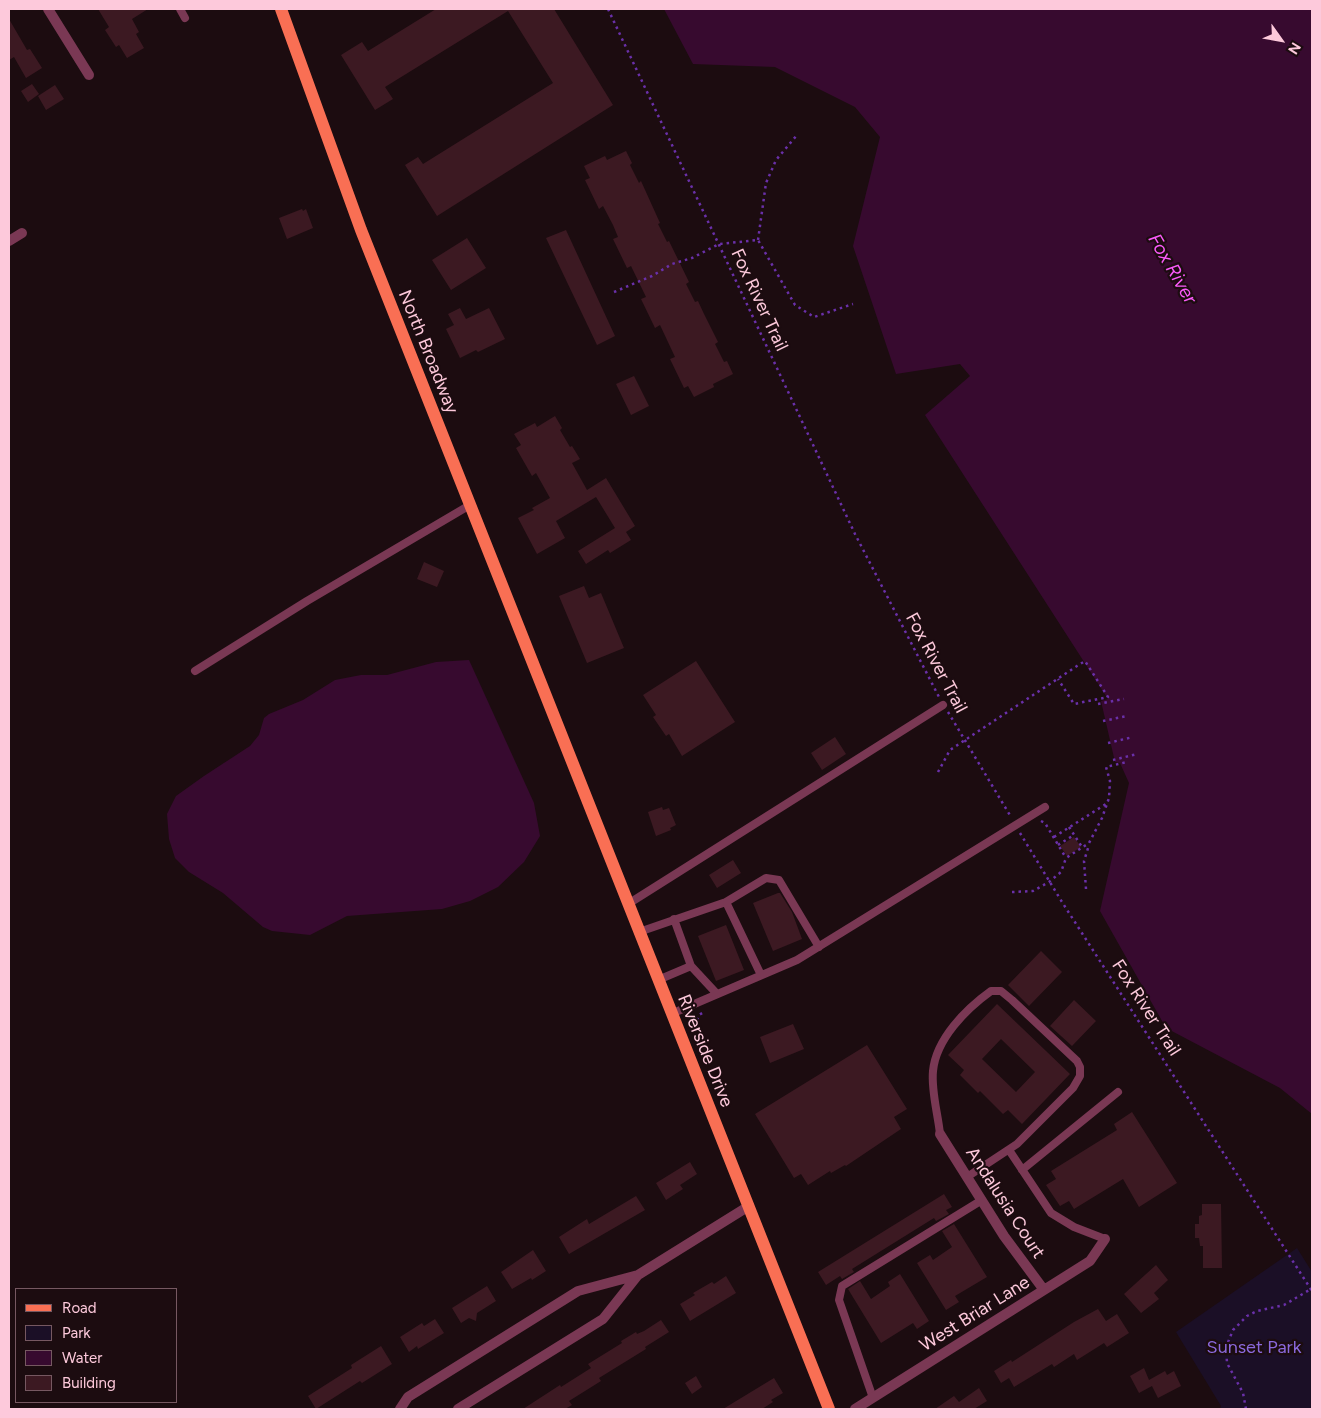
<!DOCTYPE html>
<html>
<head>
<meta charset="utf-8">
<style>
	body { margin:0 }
	#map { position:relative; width:1321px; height:1418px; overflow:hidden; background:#1c0c10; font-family:Figtree,sans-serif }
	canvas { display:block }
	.frame { position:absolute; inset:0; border:10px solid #fdc9db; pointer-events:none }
	.legend { position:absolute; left:15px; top:1288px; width:162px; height:115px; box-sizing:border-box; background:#1c0c10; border:1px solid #765861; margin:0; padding:6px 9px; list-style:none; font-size:15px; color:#fdc9db }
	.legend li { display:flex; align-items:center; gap:10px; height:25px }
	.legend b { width:25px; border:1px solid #765861 }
	.north { position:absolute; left:1256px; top:15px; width:50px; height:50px; -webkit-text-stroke:4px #1c0c10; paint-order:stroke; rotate:122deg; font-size:14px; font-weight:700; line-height:20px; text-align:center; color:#fdc9db }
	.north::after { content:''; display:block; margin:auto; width:18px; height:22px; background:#fdc9db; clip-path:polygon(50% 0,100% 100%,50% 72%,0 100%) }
</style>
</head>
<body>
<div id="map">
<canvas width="1321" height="1418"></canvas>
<div class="frame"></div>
<ul class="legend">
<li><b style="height:6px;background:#f96f54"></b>Road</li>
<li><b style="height:14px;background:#1b0f26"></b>Park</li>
<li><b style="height:14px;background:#370a2f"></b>Water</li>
<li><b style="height:14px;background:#3c1922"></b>Building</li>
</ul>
<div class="north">N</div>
</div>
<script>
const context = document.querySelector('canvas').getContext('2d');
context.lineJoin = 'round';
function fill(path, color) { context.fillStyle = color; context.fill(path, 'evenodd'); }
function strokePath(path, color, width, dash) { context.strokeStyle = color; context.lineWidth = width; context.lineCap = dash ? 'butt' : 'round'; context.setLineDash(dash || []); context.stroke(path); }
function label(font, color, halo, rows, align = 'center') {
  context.font = font + ' Figtree,sans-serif'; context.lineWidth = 4.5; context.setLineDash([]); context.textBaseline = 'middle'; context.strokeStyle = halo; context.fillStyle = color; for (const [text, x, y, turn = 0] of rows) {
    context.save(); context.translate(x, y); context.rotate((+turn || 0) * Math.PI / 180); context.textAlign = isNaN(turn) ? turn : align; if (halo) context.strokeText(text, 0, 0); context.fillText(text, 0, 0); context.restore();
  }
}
const green = new Path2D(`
	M1297 1248 1312 1272V1409H1220L1221 1406 1176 1332Z`);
const water = new Path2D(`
	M664 9H1312V1114L1280 1088 1166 1028 1100 911 1129 783 1120 763 1115 762 1101 701 1108 699 925 415 970 376 960 364 896 374 853 246 880 137 855 107 775 67 693 64Z
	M469 660 534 803 540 836 524 862 498 887 470 901 442 909 347 916 310 935 272 931 263 927 223 893 189 872 175 858 169 839 167 814 176 796 204 776 250 746 259 735 264 718 269 714 303 700 335 680 361 675H387L436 662Z`);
const building = new Path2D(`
	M98 9H148L132 19 139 32 136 34 144 48 127 58 119 45 116 47 105 30 109 27Z
	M436 9H554L613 105 437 216 405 165 418 157 423 164 553 83 508 11 385 87 393 99 375 110 341 55 362 42 368 51Z
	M9 19 27 50 30 49 42 68 26 78 14 57 9 60Z
	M32 84 39 94 28 102 21 91Z
	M55 85 64 99 46 110 38 96Z
	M626 151 632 163 630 165 639 183 641 181 660 223 658 224 667 242 669 241 689 282 686 284 695 302 698 301 704 314 718 342 715 344 724 362 727 361 733 374 713 384 714 387 694 397 688 386 684 388 670 359 675 357 660 325 655 328 641 299 646 297 631 266 627 268 613 239 618 237 613 225 603 206 599 209 585 180 590 178 584 166 605 156 607 160Z
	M302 209 303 211 306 209 313 228 287 239 279 218Z
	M566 230 615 336 597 345 546 238Z
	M467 238 486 268 451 290 432 260Z
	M460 308 466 319 489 308 505 339 478 352 476 350 460 358 446 329 454 325 448 314Z
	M634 376 649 406 631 415 616 384Z
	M555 416 562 428 560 430 570 447 572 446 580 459 572 463 587 490 606 478 635 526 626 532 631 540 610 553 608 550 586 564 578 551 615 528 596 497 556 521 565 538 537 554 518 518 534 510 532 508 550 498 536 473 532 476 516 448 521 445 514 434 535 423 537 427Z
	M424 562 444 571 437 587 417 579Z
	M584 586 589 598 601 593 624 648 587 663 559 596Z
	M696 661 735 722 682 756 669 734 666 736 653 717 656 715 643 695Z
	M835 737 846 754 822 770 811 753Z
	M662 807 663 810 669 808 676 825 670 828 671 830 656 836 648 812Z
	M1074 837 1081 847 1067 856 1060 846Z
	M733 860 741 873 717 888 709 875Z
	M778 893H780L792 912 802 939 773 951 753 903Z
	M726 925 744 970 716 981 698 936Z
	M1041 951 1062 972 1029 1006 1008 985Z
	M1074 1000 1096 1021 1072 1046 1050 1026Z
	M997 1004 1070 1074 1022 1124 1008 1110 1003 1114 980 1091 978 1093 960 1075 964 1070 948 1055ZM1001 1039 1035 1072 1016 1092 982 1059Z
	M793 1024 804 1049 770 1063 760 1037Z
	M867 1045 907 1109 894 1117 901 1129 846 1166 845 1165 831 1173 830 1171 808 1185 801 1174 794 1178 755 1114Z
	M1132 1112 1177 1183 1139 1207 1123 1179 1074 1209 1069 1201 1060 1206 1046 1185 1056 1179 1051 1171 1117 1130 1114 1124Z
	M690 1162 697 1174 680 1185 683 1189 666 1200 656 1183Z
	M944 1194 952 1207 946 1210 949 1214 936 1221 934 1218 852 1269 854 1272 842 1279 840 1276 826 1285 818 1272Z
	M636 1196 645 1210 569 1254 559 1237 587 1219 589 1224Z
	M1202 1204H1221L1222 1268H1203V1246H1200L1199 1238H1195V1224H1199V1216L1202 1215Z
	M954 1224 987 1277 955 1296 959 1302 946 1310 917 1263 930 1255 933 1260 952 1247 942 1231Z
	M533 1250 546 1271 532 1280 531 1278 512 1289 501 1272Z
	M1156 1265 1168 1280 1154 1293 1159 1299 1141 1313 1124 1294Z
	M900 1274 929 1321 917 1329 913 1323 881 1343 848 1289 860 1281 871 1299 890 1286 888 1282Z
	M726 1276 736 1293 690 1321 680 1304 695 1295 693 1293 712 1282 714 1284Z
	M487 1286 496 1301 477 1313 476 1321 469 1318 461 1323 452 1308Z
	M1098 1309 1106 1321 1117 1314 1129 1333 1107 1347 1104 1343 1077 1360 1074 1354 1054 1367 1052 1364 1014 1387 1009 1378 1001 1383 994 1371 1011 1360 1012 1362 1074 1322Z
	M435 1319 444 1333 418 1349 417 1346 409 1352 400 1337 422 1323 424 1326Z
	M661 1320 669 1332 645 1347 646 1349 599 1378 601 1381 569 1401 572 1405 565 1409H523L560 1385 561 1387 591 1368 588 1364 622 1343 621 1341 636 1332 637 1334 644 1331Z
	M381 1346 392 1364 362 1383 360 1381 316 1409 308 1396 352 1368 351 1365Z
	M1144 1368 1149 1380 1165 1371 1167 1375 1174 1371 1181 1386 1158 1398 1152 1386 1139 1393 1130 1376Z
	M696 1376 702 1387 692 1394 685 1383Z
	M774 1378 783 1393 771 1400 773 1402 762 1409H723Z
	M979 1388 987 1401 974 1409H935L954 1396 959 1402Z`);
const path = new Path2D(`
	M608 9 855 534 939 697
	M758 240 766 183 776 160 797 135
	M614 292 652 276 672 264 692 258 719 244 758 240 795 305 814 317 853 304
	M1098 704 1124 699
	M948 712 1011 817
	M1103 721 1127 716
	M1108 743 1133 737
	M1113 760 1137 754
	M938 772 950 750 965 740 1077 666 1085 661 1108 697 1074 704 1058 679
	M1041 821 1045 823 1066 858
	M1069 827 1082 847
	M1020 833 1062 902 1312 1291
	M1054 837 1106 804
	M1058 845 1074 835
	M1086 889 1084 861 1089 845
	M1012 892 1033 891 1049 882 1061 872 1066 858 1089 843 1102 818 1109 798 1110 781 1106 767 1127 762
	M697 1020 699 1015 704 1012
	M1246 1409 1243 1393 1227 1363 1226 1347 1233 1330 1247 1316 1257 1311 1284 1305 1311 1289`);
const service = new Path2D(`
	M180 9 185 18
	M195 671 307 601 470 505
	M726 902 761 975
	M628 904 943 705
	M639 932 726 902 766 878 779 880 819 947
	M691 966 717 994
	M658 980 691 966 674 919
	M671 1014 797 960 1045 807
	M940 1134C938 1114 931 1091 933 1071 936 1039 966 1009 991 991H1001L1012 1000 1077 1061 1080 1067V1076L1073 1088 1017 1144 967 1177
	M1009 1150 1051 1213 1074 1227 1105 1239
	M1022 1170 1118 1092
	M873 1398 839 1300 842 1286 982 1200`);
const minor = new Path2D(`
	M48 9 89 75
	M9 241 22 233
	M940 1134 1004 1236 1044 1290
	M400 1409 408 1397 578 1291 638 1275
	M458 1409 603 1319 638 1275 749 1206
	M855 1409 1090 1261 1105 1239`);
const primary = new Path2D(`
	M281 9 361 230 829 1409`);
const streetNames = [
	["Fox River Trail",759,300,65],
	["North Broadway",428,352,68],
	["Fox River Trail",936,663,62],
	["Fox River Trail",1146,1008,57],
	["Riverside Drive",705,1051,68],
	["Andalusia Court",1005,1203,57],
	["West Briar Lane",975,1314,-32]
];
const parkNames = [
	["Sunset Park",1254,1348]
];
const waterNames = [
	["Fox River",1172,269,60]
];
fill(green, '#1b0f26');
fill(water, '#370a2f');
fill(building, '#3c1922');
strokePath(path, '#6a30a9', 2.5, [2.5, 4]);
strokePath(service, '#7a3854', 8);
strokePath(minor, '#7a3854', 10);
strokePath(primary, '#f96f54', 12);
label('18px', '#fdc9db', '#1c0c10', streetNames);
label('18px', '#8b69dd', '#1c0c10', parkNames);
label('italic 19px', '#fa5af9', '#1c0c10', waterNames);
</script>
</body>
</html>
